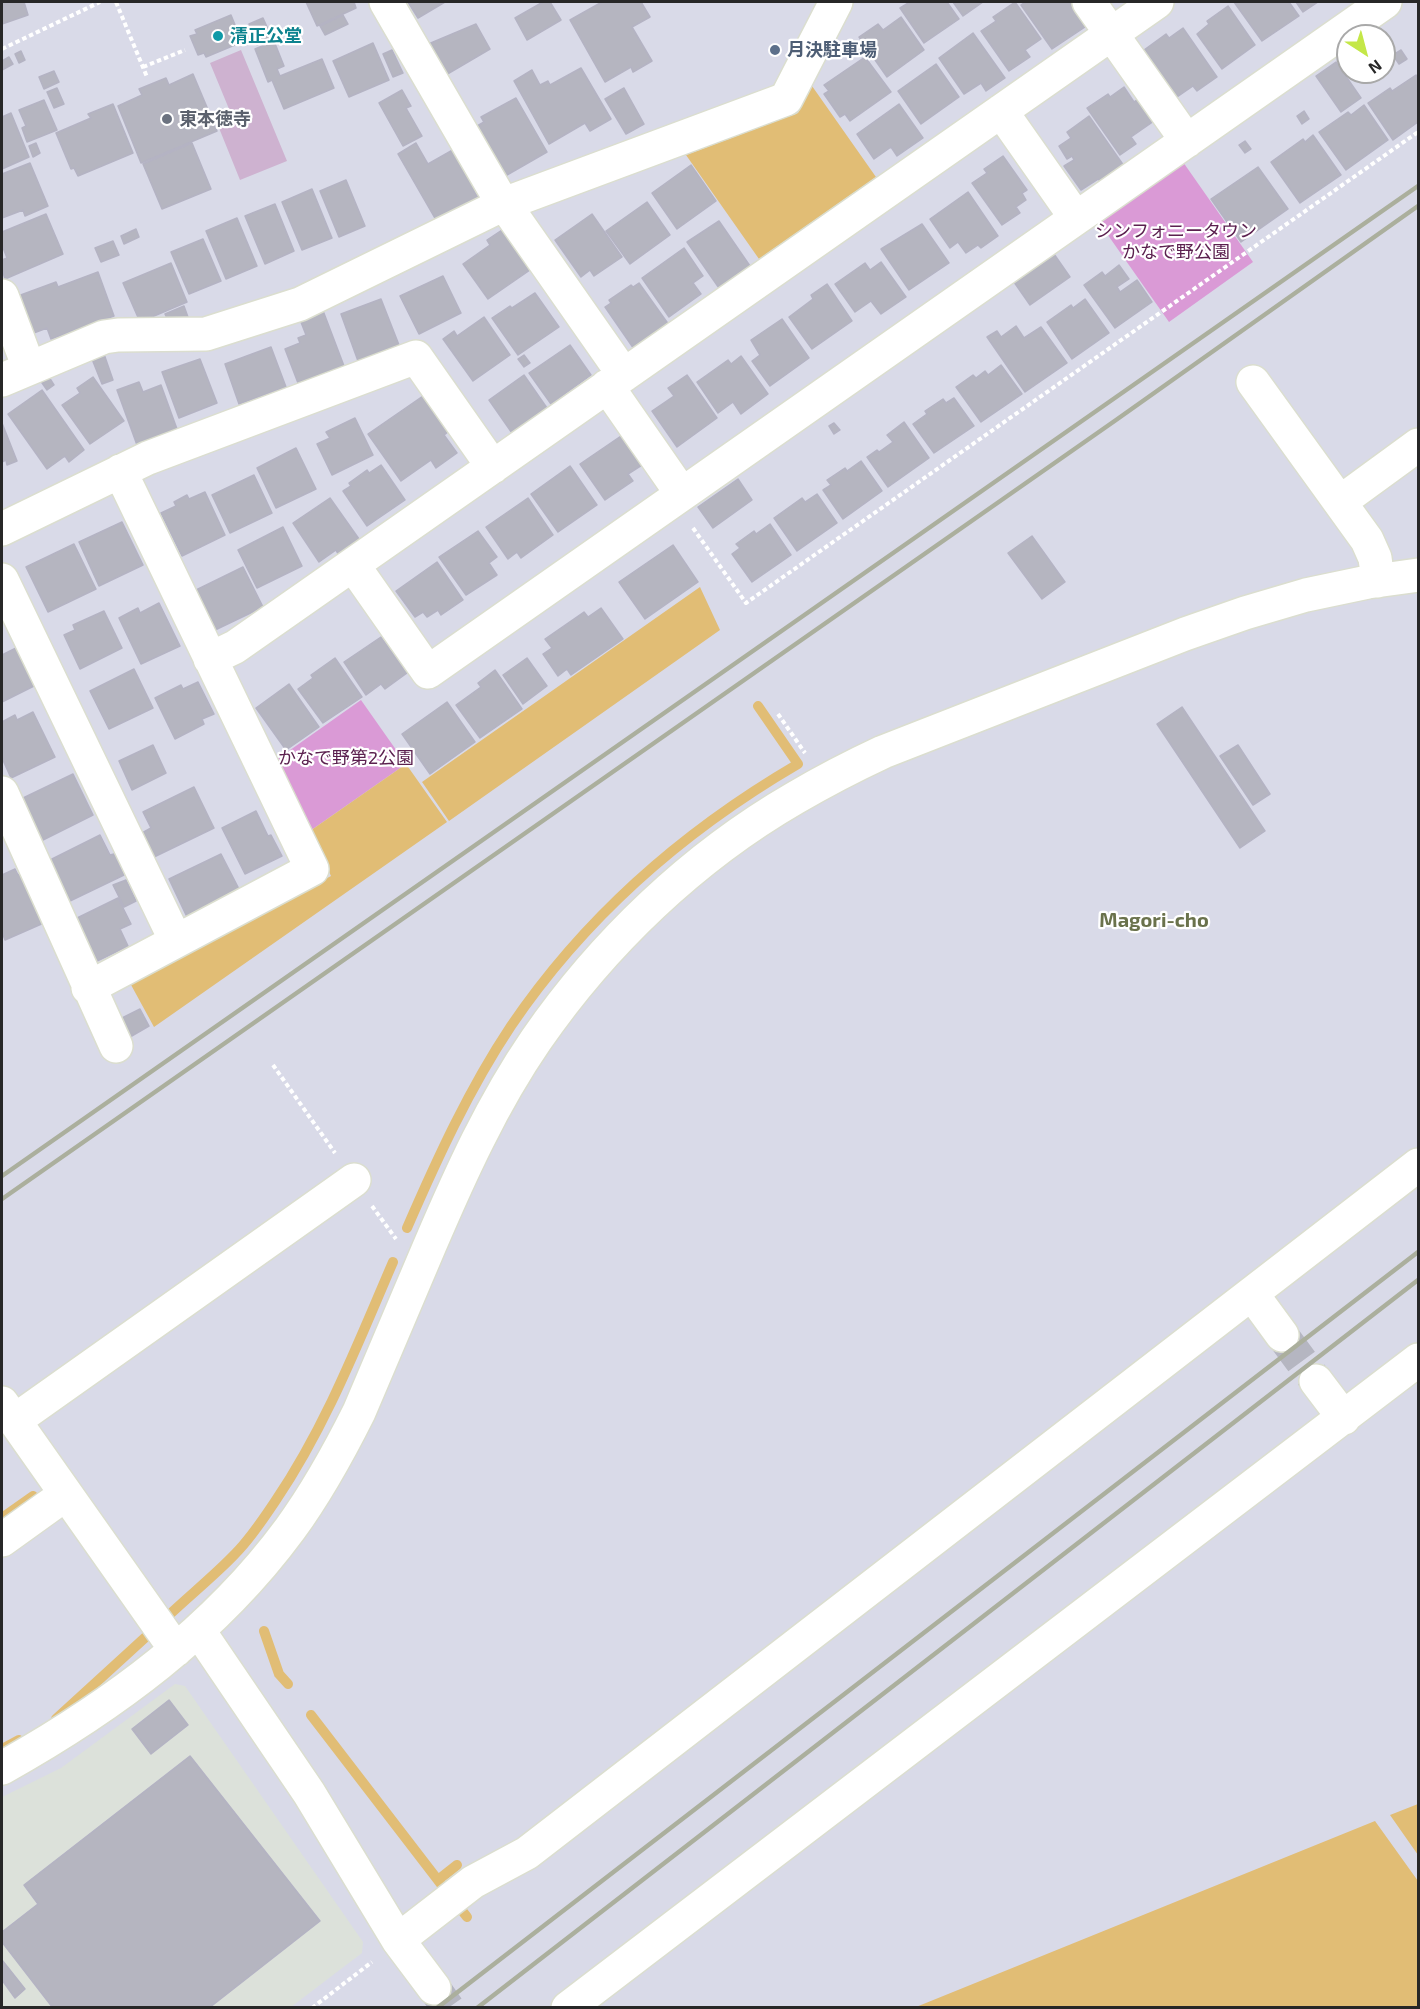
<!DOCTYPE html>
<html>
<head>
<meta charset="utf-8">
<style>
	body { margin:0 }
	#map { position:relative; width:1420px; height:2009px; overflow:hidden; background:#d9dae8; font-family:"Exo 2",sans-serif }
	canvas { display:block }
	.frame { position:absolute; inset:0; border:3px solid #272727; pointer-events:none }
	.north { position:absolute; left:1336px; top:24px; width:60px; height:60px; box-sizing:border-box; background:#fff; border:2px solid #a9a9a9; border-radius:50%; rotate:144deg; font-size:16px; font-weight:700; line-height:24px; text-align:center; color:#272727 }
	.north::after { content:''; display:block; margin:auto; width:21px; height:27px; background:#c4e748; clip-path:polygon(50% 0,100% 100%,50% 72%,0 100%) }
</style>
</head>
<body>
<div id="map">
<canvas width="1420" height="2009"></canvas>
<div class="frame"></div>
<div class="north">N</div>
</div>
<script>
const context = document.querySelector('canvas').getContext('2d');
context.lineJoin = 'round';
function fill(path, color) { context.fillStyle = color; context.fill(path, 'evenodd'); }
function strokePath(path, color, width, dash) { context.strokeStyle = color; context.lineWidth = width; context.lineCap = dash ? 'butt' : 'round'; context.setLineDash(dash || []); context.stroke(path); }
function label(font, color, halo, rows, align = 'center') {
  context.font = font + ' "Exo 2","Noto Sans JP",sans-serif'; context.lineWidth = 4.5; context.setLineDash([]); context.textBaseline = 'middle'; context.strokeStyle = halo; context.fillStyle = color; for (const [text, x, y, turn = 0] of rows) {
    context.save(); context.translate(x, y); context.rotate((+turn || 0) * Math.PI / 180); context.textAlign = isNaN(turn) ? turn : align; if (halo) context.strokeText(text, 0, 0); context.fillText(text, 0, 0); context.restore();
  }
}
const industrial = new Path2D(`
	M175 1684 185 1686 363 1942 362 1953 291 2007 2 2008V1797L61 1768Z`);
const green = new Path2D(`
	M1183 162 1253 262 1169 322 1098 221Z
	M361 700 406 764 310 831 276 760Z`);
const cemetery = new Path2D(`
	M241 50 287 161 240 180 219 128 234 121 210 63Z`);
const water = new Path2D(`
	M812 86 876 177 759 259 686 155 798 113Z
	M700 587 720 630 449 821 422 782Z
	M406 764 447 822 154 1027 130 983 331 876 310 831Z
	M1418 1804V1855L1390 1815Z
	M1375 1821 1418 1881V2007H916Z`);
const stream = new Path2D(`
	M407 1228C437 1159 469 1089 511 1026 585 917 685 830 798 764L758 706
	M2 1518 33 1496
	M168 1616C190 1595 214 1576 235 1554 251 1538 264 1518 276 1500 326 1426 358 1343 393 1262
	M264 1631 279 1674 288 1684
	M311 1715 444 1888
	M56 1719 149 1634
	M2 1749 19 1740
	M438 1880 457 1865
	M460 1908 467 1917`);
const building = new Path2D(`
	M2 2H24L28 15 2 24Z
	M306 2H354L356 8 317 26Z
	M408 2H445L418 18Z
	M543 2H550L561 20 527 40 515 18Z
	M602 2H641L650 17 632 27 652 61 633 72 631 67 605 82 570 20Z
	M910 2H947L959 19 924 43 900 8Z
	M953 2H983L963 16Z
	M1015 2 1041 39 1025 50 1030 57 1009 71 981 31 996 21 993 17Z
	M1026 2H1071L1088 25 1052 49 1021 5Z
	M1234 2H1289L1299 16 1262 41Z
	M1296 2H1318L1303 12Z
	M1228 6 1255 45 1222 69 1197 34 1209 24 1207 21Z
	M231 15 242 42 206 57 204 53 198 55 190 36 197 34 195 30Z
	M343 15 348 24 325 35 320 26Z
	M901 17 924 50 887 77 859 37 878 24 883 30Z
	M263 18 272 38 257 45 249 24Z
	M476 24 490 49 444 76 426 45Z
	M1183 28 1217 77 1197 91 1193 86 1177 97 1144 50 1166 34 1169 38Z
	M973 33 1005 78 986 91 981 83 964 94 939 58Z
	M274 41 284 66 277 69 280 76 322 59 334 88 284 109 272 80 268 82 255 49Z
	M373 43 389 80 349 97 333 61Z
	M392 50 403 73 393 77 383 54Z
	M1401 50 1407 59 1399 64 1393 55Z
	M21 51 25 60 19 63 15 54Z
	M9 57 13 64 2 70V61Z
	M865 57 891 92 850 121 845 114 840 117 824 94 829 91 824 85Z
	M1336 62 1361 98 1341 112 1316 76Z
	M936 64 959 97 921 124 898 91Z
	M581 68 611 119 590 131 585 123 549 144 514 81 532 70 540 85 548 81 550 85Z
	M54 71 59 82 44 89 39 77Z
	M193 74 217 131 141 163 118 106 142 95 139 89 166 78 169 85Z
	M1416 75 1418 78V122L1393 140 1368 103 1390 88 1392 91Z
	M1124 87 1134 102 1138 99 1154 121 1131 137 1136 144 1120 155 1087 108 1108 94 1110 97Z
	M57 88 64 104 54 108 47 92Z
	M624 88 644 124 626 134 605 99Z
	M402 90 411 106 406 108 422 136 403 146 379 103Z
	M516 98 547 152 500 179 472 129 484 122 481 117Z
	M44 100 57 130 27 142 22 128 26 126 19 110Z
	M113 104 133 153 78 176 74 168 71 169 56 133 91 118 88 114Z
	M899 104 923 138 897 156 891 147 874 159 857 134Z
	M1364 105 1388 140 1346 170 1319 132 1348 112 1351 115Z
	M1304 111 1309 119 1302 124 1297 116Z
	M11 113 29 157 2 169V117Z
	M1089 116 1124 166 1101 182 1098 179 1081 190 1064 166 1074 160 1072 156 1067 159 1059 146 1071 138 1067 132Z
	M1313 135 1341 175 1300 203 1271 162 1303 139 1305 142Z
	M1245 141 1251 149 1245 153 1239 145Z
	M36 143 40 153 33 157 29 146Z
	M192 143 211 189 162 209 143 164Z
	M416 143 428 164 458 147 481 187 474 191 478 197 436 220 398 154Z
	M1003 156 1027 190 1022 193 1026 200 1016 207 1020 213 1002 225 972 183 987 173 984 169Z
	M30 163 48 206 25 216 23 210 2 218V174Z
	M691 165 716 201 677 229 652 193Z
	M1258 167 1288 209 1241 242 1211 199Z
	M346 180 365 226 339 237 320 191Z
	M312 189 332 238 302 250 282 202Z
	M968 192 998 236 981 248 978 245 966 253 958 242 950 248 930 219Z
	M647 202 670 235 630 264 606 231Z
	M275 204 294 251 265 264 245 216Z
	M46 214 63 254 5 279 2 269V260L7 258 2 245V232Z
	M592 214 622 257 594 276 590 270 581 277 555 240Z
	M237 218 257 266 226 279 206 231Z
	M719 221 750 266 719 288 687 242Z
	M922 224 949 263 909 290 881 249Z
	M136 229 139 237 124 244 121 236Z
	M502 230 530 270 488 299 463 264 490 245 487 240Z
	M203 239 221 281 189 294 171 252Z
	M113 241 119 255 101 262 95 248Z
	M684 248 703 276 693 283 701 294 669 317 642 278Z
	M1054 254 1070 277 1030 305 1014 282Z
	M881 262 906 297 881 314 871 301 855 312 835 284 865 263 870 270Z
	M171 263 187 302 140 322 123 283Z
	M1119 265 1129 279 1117 287 1120 292 1137 280 1152 302 1115 328 1084 285 1102 272 1105 276Z
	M98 272 114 316 51 339 47 328 31 334 18 296 56 282 58 287Z
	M443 276 461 313 419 334 400 296Z
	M639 283 669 325 634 349 605 307 611 303 609 300 631 285 633 287Z
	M827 284 852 321 812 349 789 317 813 299 811 295Z
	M535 293 559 327 518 355 492 318 510 306 512 308Z
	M381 299 399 345 358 361 341 314Z
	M1085 299 1109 333 1072 359 1047 322 1071 305 1073 308Z
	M184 306 189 320 171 327 165 314Z
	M322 308 344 366 298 383 285 349 300 343 298 338 306 335 299 317Z
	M484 317 510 355 473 381 443 339 454 331 457 336Z
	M782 319 809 358 770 386 752 361 760 355 751 340Z
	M1016 326 1024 338 1041 327 1067 363 1025 392 987 337 997 331 1001 337Z
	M570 345 591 375 551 404 529 373Z
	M271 347 286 387 239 404 225 364Z
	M104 354 113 380 102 384 92 359Z
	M524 355 530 363 524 367 518 359Z
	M741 356 768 394 741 414 733 402 718 413 697 382 728 360 731 364Z
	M200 359 217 403 179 418 162 372Z
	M1001 365 1022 394 981 422 956 387 973 375 976 378 985 371 988 375Z
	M47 374 54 385 47 390 40 380Z
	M524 375 547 408 512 433 489 400Z
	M687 375 717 418 677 447 652 411 674 396 668 388Z
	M93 377 124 421 90 444 62 405 80 393 77 388Z
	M139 382 143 392 161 385 177 429 137 445 117 390Z
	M42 390 84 450 69 462 65 456 47 469 8 414Z
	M423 396 448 432 444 435 457 453 436 468 431 460 401 481 368 434Z
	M954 398 974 426 934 453 913 424 927 414 925 411 943 399 946 403Z
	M355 418 373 455 332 475 317 444 330 438 326 432Z
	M904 422 929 458 888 487 867 457 877 450 879 452 893 442 887 435Z
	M2 423 17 461 7 465 6 460 2 462Z
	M834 423 840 430 834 434 829 426Z
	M621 436 642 465 628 474 633 481 605 500 580 464Z
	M296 448 316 489 276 508 257 468Z
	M861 461 882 491 843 519 823 490 831 485 827 480 845 468 847 471Z
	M381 465 405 500 367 526 343 491 351 486 349 483 367 470 369 473Z
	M570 466 597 505 558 532 531 494Z
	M254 475 272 513 230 533 212 495Z
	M738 479 752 500 713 528 698 507Z
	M205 492 225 535 182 556 161 513 176 506 174 502 187 495 189 499Z
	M817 494 837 523 797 551 774 518 802 498 805 502Z
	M330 498 359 539 338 554 336 550 319 562 293 523Z
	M528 498 553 535 521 558 517 552 508 559 486 527Z
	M122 522 143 565 99 586 79 542Z
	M770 524 791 555 752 582 732 554 740 548 736 544 754 531 756 534Z
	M283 527 302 566 257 588 238 550Z
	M478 531 497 557 489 563 497 575 466 595 439 557Z
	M1032 536 1065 582 1042 599 1008 553Z
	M74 544 96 589 48 612 26 567Z
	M673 545 698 582 645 619 619 582Z
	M437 562 463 600 441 615 438 610 427 617 423 612 415 617 396 591Z
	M243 567 263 607 213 631 194 591Z
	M159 603 180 646 141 664 119 618 138 608 140 613Z
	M601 608 623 639 571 675 567 669 558 676 543 654 552 648 545 639 584 612 588 617Z
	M104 611 122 648 80 669 64 635 75 630 73 625Z
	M381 637 407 673 385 689 381 684 366 695 344 662Z
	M16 648 34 686 2 702V655Z
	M335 658 362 697 323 723 298 689 313 678 311 675Z
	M527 658 547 686 523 704 503 675Z
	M134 669 153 708 109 729 90 691Z
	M495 670 522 709 480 738 456 705 481 687 478 683Z
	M198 682 214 714 202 719 204 724 175 739 155 698 181 685 183 689Z
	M289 684 319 727 286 750 256 708Z
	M447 702 475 742 430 774 402 734Z
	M1182 707 1265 831 1240 848 1157 724Z
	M33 712 55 757 11 778 2 758V722L15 715 17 720Z
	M153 745 166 773 132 790 119 761Z
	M1238 745 1270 794 1253 805 1220 756Z
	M73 774 93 815 35 844 21 799Z
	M194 787 214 828 154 857 142 833 151 828 143 812Z
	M256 811 268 836 271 835 282 856 245 874 222 828Z
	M100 835 110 855 114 854 124 875 70 901 50 860Z
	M221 854 240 891 187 917 169 879Z
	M15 869 18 875 24 872 46 922 5 940 2 932V875Z
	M126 880 136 901 124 907 113 885Z
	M118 898 131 924 120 929 128 946 93 963 73 920Z
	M140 1009 149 1026 130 1037 120 1019Z
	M169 1700 188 1725 151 1754 132 1729Z
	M190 1756 320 1921 209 2008H53L2 1942V1932L38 1904 24 1885Z
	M2 1960 25 1989 15 1998 2 1980Z`);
const minorTunnel = new Path2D(`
	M1282 1335 1316 1381
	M434 1988 448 2008`);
const path = new Path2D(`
	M116 2 147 77
	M2 49 100 2
	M143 67 185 50
	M693 528 746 603 1418 132
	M778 714 805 753
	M273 1065 335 1153
	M372 1206 396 1239
	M312 2008 372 1962`);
const minor = new Path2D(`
	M386 2 496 192 624 375
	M1089 2 1187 141
	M1001 111 1076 218
	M2 296 29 368
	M2 380 104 337 118 335 206 334 300 304 504 204 786 99 836 2
	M1253 382 1367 540 1375 558 1378 581
	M607 386 682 494
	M1340 502 1418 445
	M2 529 148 458 416 357 493 467
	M353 565 428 672 1385 2
	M2 580 176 941
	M210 659 235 647 1157 2
	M2 793 116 1046
	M88 988 312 869 120 471
	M1252 1294 1282 1335
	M1316 1381 1344 1418
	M2 1403 176 1650
	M14 1421 354 1180
	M2 1540 66 1494
	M199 1631 309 1793 398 1940 434 1988
	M2 1768C111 1707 215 1631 290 1529 317 1492 339 1452 359 1412 383 1356 406 1301 430 1245 460 1175 492 1104 536 1040 603 943 693 857 795 798 824 781 853 766 883 752L1185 634 1245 613 1306 595 1368 582 1418 575
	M398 1940 473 1882 527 1853 1418 1165
	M568 2008 1418 1360`);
const rail = new Path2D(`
	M2 1176 1418 186
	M2 1199 1116 420 1418 206
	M437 2008 1418 1252
	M477 2008 1418 1280`);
const markers = [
	[218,36,6,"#0f9aa8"],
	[775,50,6,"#5c6f8a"],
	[167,119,6,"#6b7280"]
];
const cultureNames = [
	["清正公堂",230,36]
];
const serviceNames = [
	["月決駐車場",787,50]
];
const worshipNames = [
	["東本徳寺",179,119]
];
const parkNames = [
	["シンフォニータウン",1176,231],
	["かなで野公園",1176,252],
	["かなで野第2公園",346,758]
];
const neighbourhoodNames = [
	["Magori-cho",1154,920]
];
fill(industrial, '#dce1da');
fill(green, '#da9ad6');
fill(cemetery, '#ceb2d0');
fill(water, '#e1bd75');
strokePath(stream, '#e1bd75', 10);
fill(building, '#b5b5c0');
strokePath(building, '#b4b3c3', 1.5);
strokePath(minorTunnel, '#b5b6c1', 33, [33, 16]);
strokePath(minor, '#dbdecf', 36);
strokePath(path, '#fff', 4, [4.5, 3]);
strokePath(minor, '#fff', 33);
strokePath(rail, '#abaf9d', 4.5);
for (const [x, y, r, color] of markers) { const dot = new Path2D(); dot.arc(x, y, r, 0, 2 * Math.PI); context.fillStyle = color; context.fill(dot); strokePath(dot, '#fff', 2); }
label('bold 18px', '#0d838f', '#fff', cultureNames, 'left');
label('bold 18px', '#4e5e75', '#fff', serviceNames, 'left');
label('bold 18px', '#5b616d', '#fff', worshipNames, 'left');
label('18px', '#5b204f', '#fff', parkNames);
label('bold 20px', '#6a724c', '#fff', neighbourhoodNames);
</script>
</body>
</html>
